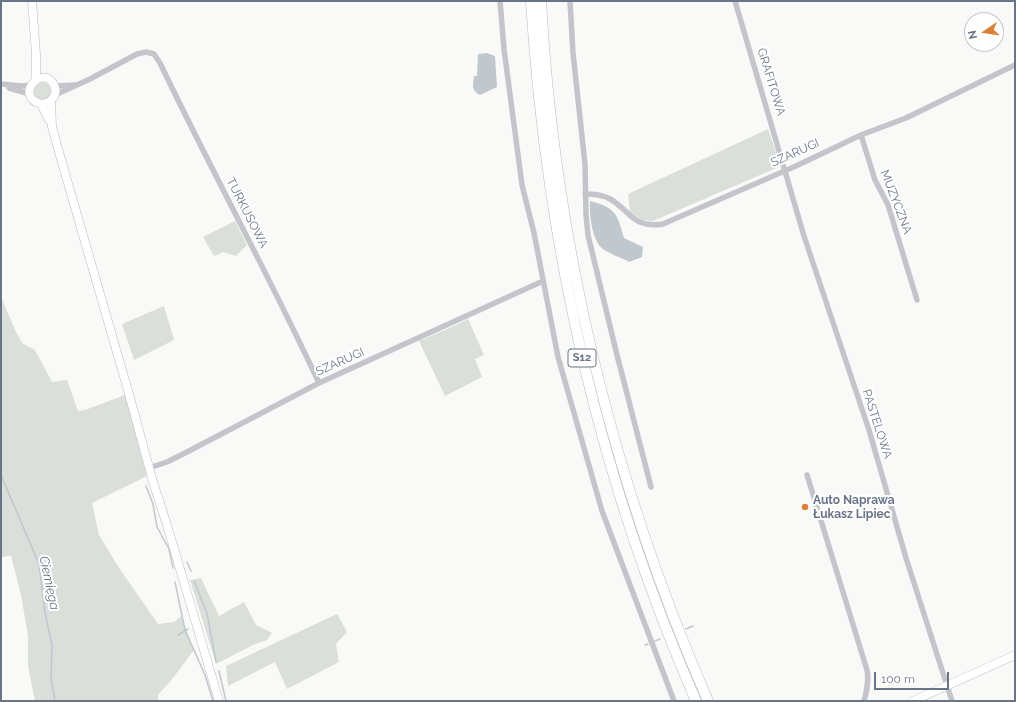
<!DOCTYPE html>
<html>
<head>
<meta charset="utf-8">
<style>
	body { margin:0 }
	#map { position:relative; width:1016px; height:702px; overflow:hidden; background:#f9f9f8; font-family:Raleway,sans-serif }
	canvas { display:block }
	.frame { position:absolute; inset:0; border:2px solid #6a7487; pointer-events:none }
	.north { position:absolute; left:964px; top:12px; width:40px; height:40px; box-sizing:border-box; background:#fff; border:1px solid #c3c7cf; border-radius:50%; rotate:257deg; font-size:11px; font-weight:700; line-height:16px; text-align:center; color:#6a7487 }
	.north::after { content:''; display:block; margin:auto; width:14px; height:18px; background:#db8136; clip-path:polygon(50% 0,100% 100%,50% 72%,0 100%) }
	.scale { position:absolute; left:874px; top:672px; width:75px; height:18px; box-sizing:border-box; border:2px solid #6a7487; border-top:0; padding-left:5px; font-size:12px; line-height:14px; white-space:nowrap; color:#6a7487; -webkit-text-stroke:3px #fff; paint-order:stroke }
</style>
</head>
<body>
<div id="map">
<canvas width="1016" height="702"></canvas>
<div class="frame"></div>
<div class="north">N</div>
<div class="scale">100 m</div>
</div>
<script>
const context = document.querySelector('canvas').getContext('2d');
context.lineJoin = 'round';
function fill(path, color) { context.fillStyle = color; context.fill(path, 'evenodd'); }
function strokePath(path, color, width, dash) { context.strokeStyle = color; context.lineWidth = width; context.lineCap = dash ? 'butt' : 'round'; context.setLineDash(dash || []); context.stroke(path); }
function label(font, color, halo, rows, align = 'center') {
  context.font = font + ' Raleway,sans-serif'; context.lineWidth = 4; context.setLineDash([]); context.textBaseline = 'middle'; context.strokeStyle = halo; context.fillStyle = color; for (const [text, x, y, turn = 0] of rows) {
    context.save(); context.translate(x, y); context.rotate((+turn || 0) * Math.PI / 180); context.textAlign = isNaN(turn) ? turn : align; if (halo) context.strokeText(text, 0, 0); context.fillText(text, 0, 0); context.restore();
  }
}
const green = new Path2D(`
	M33 91a9 9 0 1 1 18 0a9 9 0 1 1-18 0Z
	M768 129 781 166 653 221 642 220 630 212 628 194Z
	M235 221 247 245 236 256 223 252 214 256 203 237Z
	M1 297 16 332 22 343 35 350 52 382 67 380 78 411 85 410 125 395 147 476 92 503 99 535 119 568 158 624 174 622 181 616 194 650 173 678 158 695V701H35L28 666V636L21 595 11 556 1 557Z
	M164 306 174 340 134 360 122 324Z
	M468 319 484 355 475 359 482 377 445 396 419 341 454 326Z
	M201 578 219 616 244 602 256 625 272 633 267 640 253 645 216 664 190 580Z
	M337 614 347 632 336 644 339 662 287 689 275 662 228 686 226 666Z`);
const water = new Path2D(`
	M487 53 495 56 497 87 480 95C471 90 473 86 474 76H477L478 54Z
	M590 201C616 208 617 213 624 238L643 247 642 257 629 262C621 257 611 255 603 249 592 241 589 214 590 201Z`);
const stream = new Path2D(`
	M1 475 39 564 45 613 52 645 51 677 55 701
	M146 486 153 504 157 527 169 549 173 568
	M187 562 191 571
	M194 581 207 613 216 662
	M175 582 185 630 205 675 213 701
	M686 629 693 626
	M178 635 188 629
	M655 641 660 639
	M645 645 648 644
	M219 671 226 701`);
const street = new Path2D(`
	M500 1 504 49 522 185 534 233 558 357 602 511 674 701
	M570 1 573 53 585 164 586 214 588 235 616 351 651 487
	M735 1 804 236 869 430 906 558 952 701
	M1 84 22 86 31 85
	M54 86 75 85
	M9 88 30 94
	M55 95 90 79 137 54 146 52 154 54 160 63C211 170 269 275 319 383
	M861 135 875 180 888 205 917 300
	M585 194C594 194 603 195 610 199 631 211 633 229 663 224L796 166 861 135 906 118 1015 65
	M149 468 167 462 185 453 319 383 543 281
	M807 475 867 670C869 681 867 690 864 701`);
const secondary = new Path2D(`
	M32 1 36 54V80
	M51 101 52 127 63 166 129 394 153 482 167 525 219 701
	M41 104C50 103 59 96 54 85 43 63 13 96 41 104L49 120
	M913 701 1015 655`);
const highway = new Path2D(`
	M531 1C546 242 599 479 696 701
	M541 1C554 241 612 481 708 701`);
const markers = [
	[805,507,4,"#db8136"]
];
const shields = [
	[582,358,28]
];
const shieldNames = [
	["S12",582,358]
];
const streetNames = [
	["GRAFITOWA",771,82,73],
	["SZARUGI",795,153,-24],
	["MUZYCZNA",896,202,69],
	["TURKUSOWA",247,213,63],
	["SZARUGI",340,362,-24],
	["PASTELOWA",877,424,72]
];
const poiNames = [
	["Auto Naprawa",813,500],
	["Łukasz Lipiec",813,514]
];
const waterNames = [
	["Ciemięga",49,583,78]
];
fill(green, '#dae0d9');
fill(water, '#c0c7cd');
strokePath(stream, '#c0c7cd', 1.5);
strokePath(secondary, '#b8bbc1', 9);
strokePath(highway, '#b8babe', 11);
strokePath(street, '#c3c5ca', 5.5);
strokePath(secondary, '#fff', 8);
strokePath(highway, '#fff', 10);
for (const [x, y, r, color] of markers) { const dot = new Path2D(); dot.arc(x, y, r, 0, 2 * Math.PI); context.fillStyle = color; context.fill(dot); strokePath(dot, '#fff', 1.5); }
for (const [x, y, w] of shields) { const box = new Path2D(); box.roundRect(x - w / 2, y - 9, w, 18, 3); context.fillStyle = '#fff'; context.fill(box); strokePath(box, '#6a7487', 1); }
label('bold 11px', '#6a7487', null, shieldNames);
label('12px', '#6a7487', '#fff', streetNames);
label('bold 12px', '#6a7487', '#fff', poiNames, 'left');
label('italic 13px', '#667482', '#fff', waterNames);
</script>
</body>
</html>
